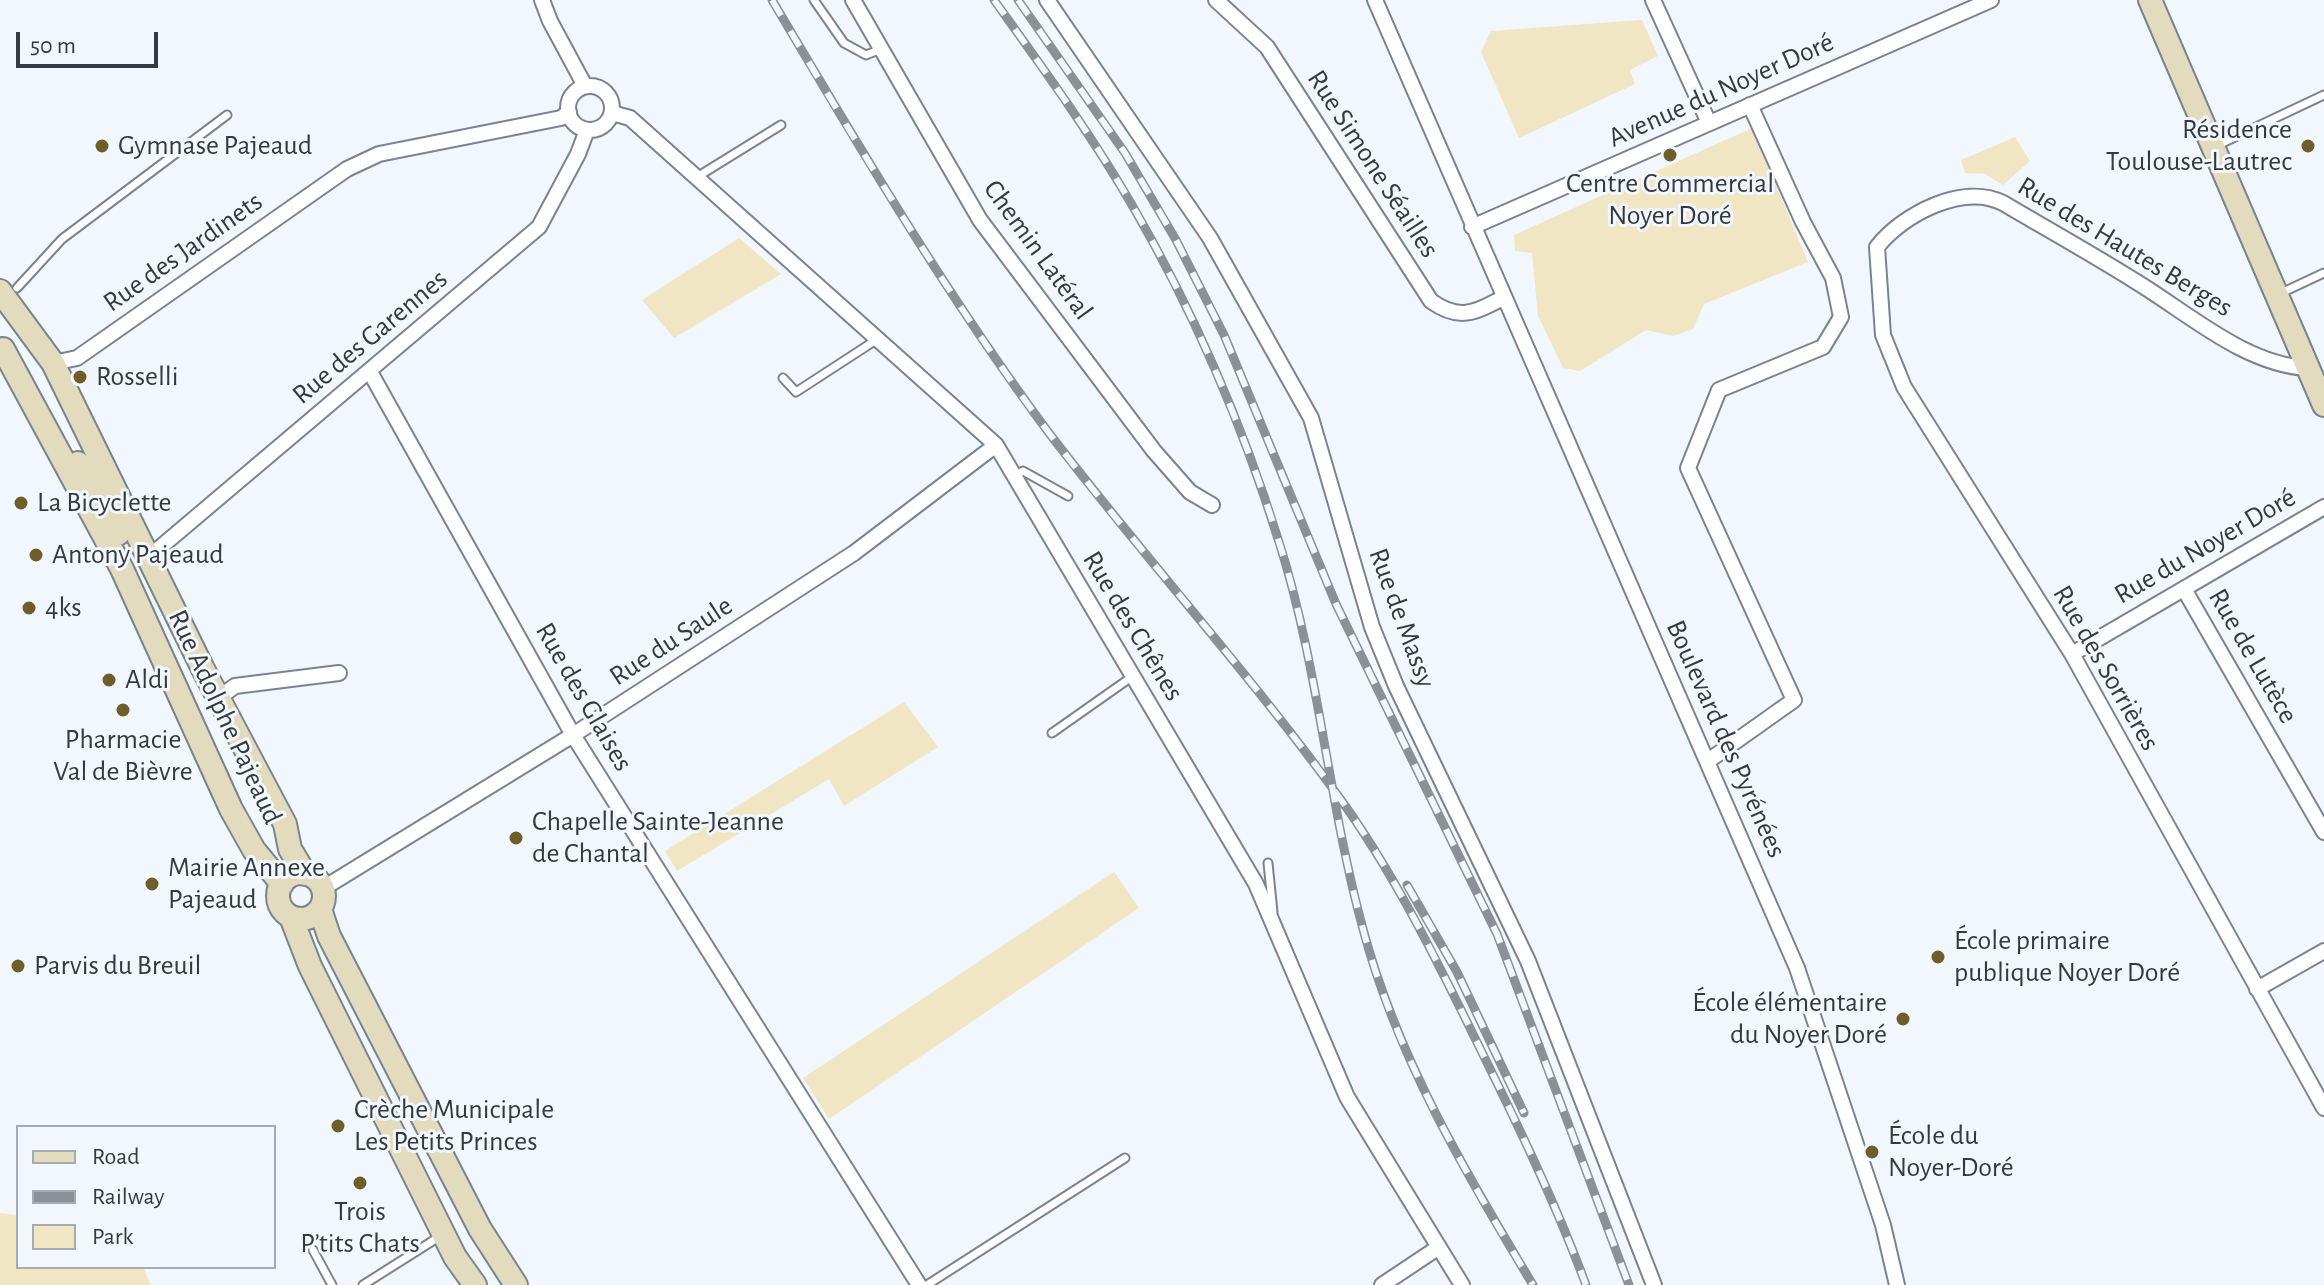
<!DOCTYPE html>
<html>
<head>
<meta charset="utf-8">
<style>
	body { margin:0 }
	#map { position:relative; width:2324px; height:1285px; overflow:hidden; background:#f2f7fd; font-family:"Alegreya Sans",sans-serif }
	canvas { display:block }
	.legend { position:absolute; left:16px; top:1125px; width:260px; height:144px; box-sizing:border-box; background:#f2f7fd; border:2px solid #a6abb1; margin:0; padding:10px 14px; list-style:none; font-size:24px; color:#353a40 }
	.legend li { display:flex; align-items:center; gap:16px; height:40px }
	.legend b { width:40px; border:2px solid #a6abb1 }
	.scale { position:absolute; left:16px; top:32px; width:142px; height:36px; box-sizing:border-box; border:4px solid #353a40; border-top:0; padding-left:10px; font-size:24px; line-height:28px; white-space:nowrap; color:#353a40; -webkit-text-stroke:6px #f2f7fd; paint-order:stroke }
</style>
</head>
<body>
<div id="map">
<canvas width="2324" height="1285"></canvas>
<ul class="legend">
<li><b style="height:10px;background:#e2dbbe"></b>Road</li>
<li><b style="height:10px;background:#8c9197"></b>Railway</li>
<li><b style="height:22px;background:#f0e6c3"></b>Park</li>
</ul>
<div class="scale">50 m</div>
</div>
<script>
const context = document.querySelector('canvas').getContext('2d');
context.lineJoin = 'round';
function fill(path, color) { context.fillStyle = color; context.fill(path, 'evenodd'); }
function strokePath(path, color, width, dash) { context.strokeStyle = color; context.lineWidth = width; context.lineCap = dash ? 'butt' : 'round'; context.setLineDash(dash || []); context.stroke(path); }
function label(font, color, halo, rows, align = 'center') {
  context.font = font + ' "Alegreya Sans",sans-serif'; context.lineWidth = 6; context.setLineDash([]); context.textBaseline = 'middle'; context.strokeStyle = halo; context.fillStyle = color; for (const [text, x, y, turn = 0] of rows) {
    context.save(); context.translate(x, y); context.rotate((+turn || 0) * Math.PI / 180); context.textAlign = isNaN(turn) ? turn : align; if (halo) context.strokeText(text, 0, 0); context.fillText(text, 0, 0); context.restore();
  }
}
const green = new Path2D(`
	M1642 20 1658 56 1630 70 1635 84 1519 138 1481 52 1491 31Z
	M1752 128 1808 262 1704 304 1693 329 1673 336 1646 330 1580 371 1563 368 1538 316 1532 253 1515 251 1514 235Z
	M2015 137 2030 161 2003 185 1985 174 1965 173 1961 160Z
	M739 238 781 274 674 338 642 300Z
	M904 702 938 747 844 806 829 779 677 871 665 851Z
	M1114 872 1139 908 829 1119 803 1078Z
	M0 1213 18 1215V1267H143L151 1285H0Z`);
const lane = new Path2D(`
	M814 0 844 43 866 55 881 49
	M2218 145 2324 95
	M697 177 781 125
	M17 288 62 239 227 115
	M2279 294 2324 273
	M783 378 796 392 876 340
	M1014 476 1023 471 1068 496
	M1052 733 1133 676
	M1268 863 1273 912
	M313 1250 332 1285
	M363 1285 442 1235
	M927 1285 1125 1158`);
const street = new Path2D(`
	M542 0 550 21 585 86
	M853 0 980 220 1154 451 1190 492 1212 505
	M1047 0 1210 238 1311 418 1372 627 1396 686 1528 961 1654 1285
	M1216 0 1267 47 1431 301C1459 321 1474 313 1503 298
	M1375 0 1797 968 1883 1225 1897 1285
	M1653 0 1709 123
	M568 108a22 22 0 1 1 44 0a22 22 0 1 1-44 0Z
	M612 113 630 118 996 445 1256 884 1347 1097 1462 1285
	M1472 227 1991 0
	M53 363 77 358 347 169 379 154 561 118 569 112
	M2308 368C2245 365 2188 313 2135 281 2092 254 2047 229 2003 203 1963 183 1903 214 1877 247L1883 335 1904 387 2072 654 2324 1108
	M370 372 573 735 919 1285
	M150 556 539 227 578 154 587 130
	M2184 589 2324 832
	M2072 654 2324 507
	M220 697 235 686 339 673
	M1708 761 1794 700 1688 468 1719 390 1823 347 1841 317 1833 278 1803 222 1750 105
	M322 889 573 735 854 553 996 445
	M2257 989 2324 951
	M1382 1285 1439 1247`);
const secondary = new Path2D(`
	M2150 0 2324 405
	M0 291 53 363 203 669 285 824 290 849 305 874
	M3 349 122 569 231 809 254 850 282 884
	M78 463 118 534
	M278 896a23 23 0 1 1 46 0a23 23 0 1 1-46 0Z
	M320 909 329 936 480 1229 516 1285
	M291 917 310 966 455 1257 475 1285`);
const rail = new Path2D(`
	M772 0C859 147 947 296 1049 433 1142 555 1246 669 1336 793 1389 865 1430 947 1469 1026 1511 1111 1553 1196 1586 1285
	M994 0C1042 67 1091 134 1132 205 1193 310 1243 426 1279 542 1319 668 1328 801 1363 929 1397 1057 1465 1172 1533 1285
	M1018 0 1125 153 1176 240 1224 335 1336 604 1497 934 1629 1285
	M1407 885 1457 972 1524 1113`);
const markers = [
	[102,146,8,"#6d5f2c"],
	[2308,146,8,"#6d5f2c"],
	[1670,155,8,"#6d5f2c"],
	[80,377,8,"#6d5f2c"],
	[21,503,8,"#6d5f2c"],
	[36,555,8,"#6d5f2c"],
	[29,608,8,"#6d5f2c"],
	[109,680,8,"#6d5f2c"],
	[123,710,8,"#6d5f2c"],
	[516,838,8,"#6d5f2c"],
	[152,884,8,"#6d5f2c"],
	[1938,957,8,"#6d5f2c"],
	[18,966,8,"#6d5f2c"],
	[1903,1019,8,"#6d5f2c"],
	[338,1126,8,"#6d5f2c"],
	[1872,1152,8,"#6d5f2c"],
	[360,1183,8,"#6d5f2c"]
];
const streetNames = [
	["Avenue du Noyer Doré",1721,90,-24],
	["Rue Simone Séailles",1373,164,57],
	["Rue des Hautes Berges",2125,247,31],
	["Chemin Latéral",1038,250,54],
	["Rue des Jardinets",183,252,-35],
	["Rue des Garennes",370,337,-40],
	["Rue du Noyer Doré",2205,546,-30],
	["Rue de Massy",1402,618,70],
	["Rue des Chênes",1133,626,59],
	["Rue du Saule",671,641,-33],
	["Rue de Lutèce",2253,656,60],
	["Rue des Sorrières",2106,668,60],
	["Rue des Glaises",584,697,60],
	["Rue Adolphe Pajeaud",225,717,65],
	["Boulevard des Pyrénées",1726,739,66]
];
const poiNames = [
	["Résidence",2292,130,"right"],
	["Toulouse-Lautrec",2292,162,"right"],
	["Gymnase Pajeaud",118,146],
	["Centre Commercial",1670,184,"center"],
	["Noyer Doré",1670,216,"center"],
	["Rosselli",96,377],
	["La Bicyclette",37,503],
	["Antony Pajeaud",52,555],
	["4ks",45,608],
	["Aldi",125,680],
	["Pharmacie",123,740,"center"],
	["Val de Bièvre",123,772,"center"],
	["Chapelle Sainte-Jeanne",532,822],
	["de Chantal",532,854],
	["Mairie Annexe",168,868],
	["Pajeaud",168,900],
	["École primaire",1954,941],
	["publique Noyer Doré",1954,973],
	["Parvis du Breuil",34,966],
	["École élémentaire",1887,1003,"right"],
	["du Noyer Doré",1887,1035,"right"],
	["Crèche Municipale",354,1110],
	["Les Petits Princes",354,1142],
	["École du",1888,1136],
	["Noyer-Doré",1888,1168],
	["Trois",360,1212,"center"],
	["P’tits Chats",360,1244,"center"]
];
fill(green, '#f0e6c3');
strokePath(lane, '#798490', 11);
strokePath(street, '#798490', 18);
strokePath(secondary, '#798490', 26);
strokePath(lane, '#fff', 7);
strokePath(street, '#fff', 14);
strokePath(secondary, '#e2dbbe', 22);
strokePath(rail, '#8c9197', 9);
strokePath(rail, '#f2f7fd', 6, [18]);
for (const [x, y, r, color] of markers) { const dot = new Path2D(); dot.arc(x, y, r, 0, 2 * Math.PI); context.fillStyle = color; context.fill(dot); strokePath(dot, '#f2f7fd', 3); }
label('28px', '#353a40', '#f2f7fd', streetNames);
label('28px', '#353a40', '#f2f7fd', poiNames, 'left');
</script>
</body>
</html>
